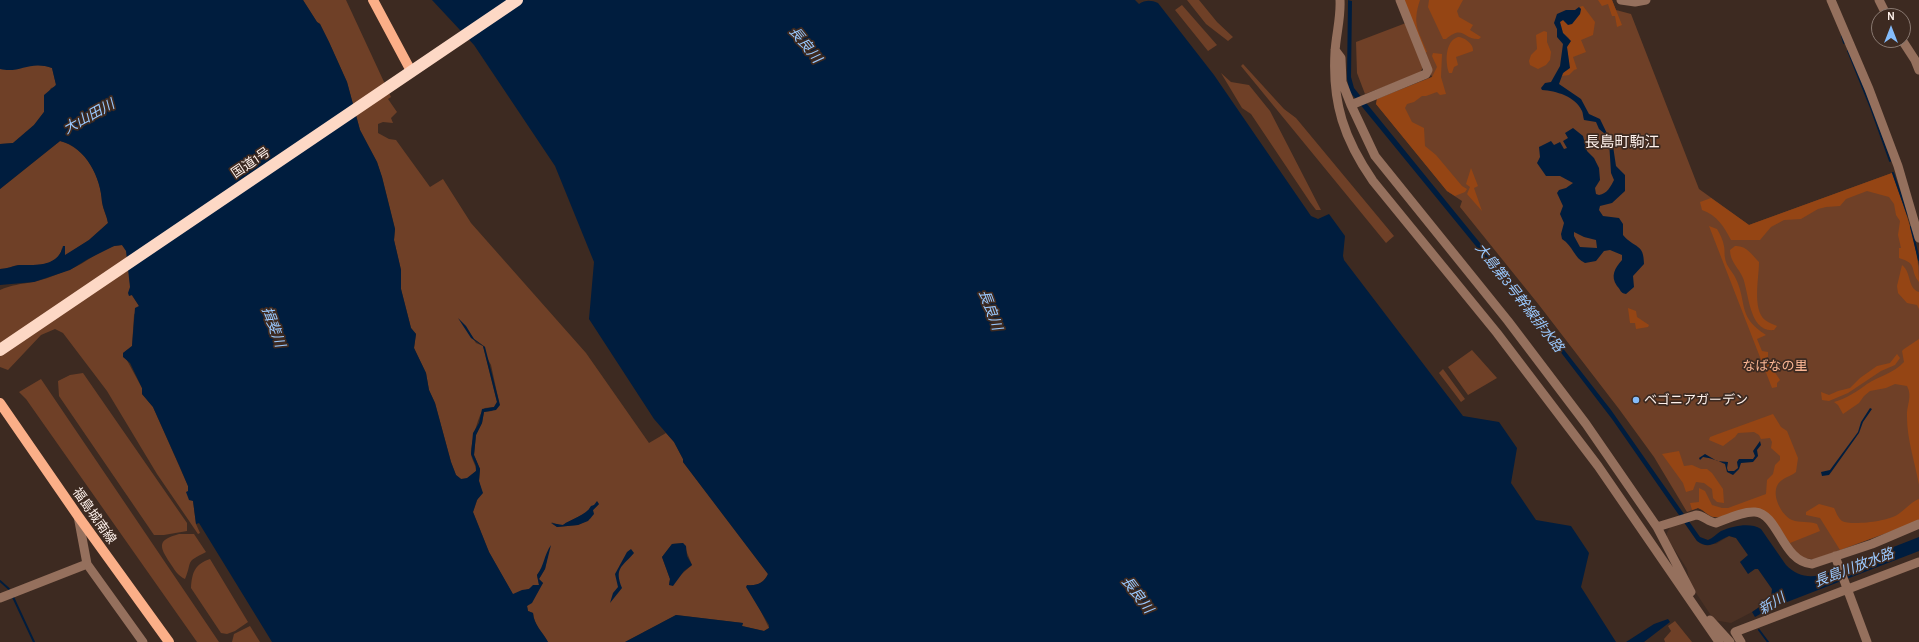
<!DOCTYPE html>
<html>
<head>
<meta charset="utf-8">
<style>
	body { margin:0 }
	#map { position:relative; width:1919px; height:642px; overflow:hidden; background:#3d2a21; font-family:Karla,sans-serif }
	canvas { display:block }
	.north { position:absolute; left:1871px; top:8px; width:40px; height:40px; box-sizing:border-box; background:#3d2a21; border:1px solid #8a7a72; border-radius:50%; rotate:0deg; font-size:11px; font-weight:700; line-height:16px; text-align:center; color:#fef1eb }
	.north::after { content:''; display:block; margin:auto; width:14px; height:18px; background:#84bcfb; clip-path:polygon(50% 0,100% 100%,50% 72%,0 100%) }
</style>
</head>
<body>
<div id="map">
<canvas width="1919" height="642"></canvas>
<div class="north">N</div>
</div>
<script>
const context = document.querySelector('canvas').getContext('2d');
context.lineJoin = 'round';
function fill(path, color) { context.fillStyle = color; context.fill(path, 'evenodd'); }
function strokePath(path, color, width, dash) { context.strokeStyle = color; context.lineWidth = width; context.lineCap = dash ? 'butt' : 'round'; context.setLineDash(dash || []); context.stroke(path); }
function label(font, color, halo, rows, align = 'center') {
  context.font = font + ' Karla,"Noto Sans JP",sans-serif'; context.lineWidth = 3.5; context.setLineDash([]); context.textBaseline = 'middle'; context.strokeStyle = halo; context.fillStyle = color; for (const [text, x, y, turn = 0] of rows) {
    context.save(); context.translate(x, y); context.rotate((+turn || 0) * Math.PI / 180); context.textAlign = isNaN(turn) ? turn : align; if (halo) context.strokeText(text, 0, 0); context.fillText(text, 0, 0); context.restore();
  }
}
const built = new Path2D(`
	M1683 521 1697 541 1716 544 1729 536 1736 538 1748 555V556L1740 562 1758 569 1772 589 1771 599 1752 612 1731 623 1714 620 1690 584 1687 569 1667 538V533L1670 527Z`);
const green = new Path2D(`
	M303 0H346L391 97 388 99 397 112 391 118 393 123 383 122 378 124V133L389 139 396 140 430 187 443 179 471 223 586 353 649 443 666 433 674 442 683 459V462L768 574C764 583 757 586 748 585L769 628 764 631 742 626 743 623 676 615 625 642H548C542 631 534 625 533 613L528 611 527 606 543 583 539 579 545 569 549 549 542 568 537 575 539 585 513 595 489 552 473 512 481 489 479 481 480 469 474 455 476 435 482 423 484 412 492 411 499 402 491 365 485 354V347L474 339 463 324 476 343 483 346 497 402 494 407 485 408C479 411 471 444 471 453 471 459 476 464 476 471L467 479H461L456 475 451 462 435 403 429 390 426 373 414 348 416 334 411 328 401 289V270L394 240 395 229 382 177 377 162 360 130 347 82 329 42 320 24 317 22ZM599 504 593 510 591 518 578 525 557 527 551 522 561 526 587 512 594 505ZM683 543 692 565 669 585 670 579 662 557 672 544Z
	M1187 0H1199L1217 22 1233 37 1228 41 1206 24Z
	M1402 0H1612L1616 10 1631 14 1699 189 1749 225 1892 173 1909 223 1919 266V521L1816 559C1811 559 1805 559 1800 557 1789 551 1778 518 1765 510 1745 500 1731 520 1714 517 1708 516 1704 510 1698 508L1687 512 1654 457 1619 409 1539 305 1460 207 1462 201 1447 191 1376 104 1377 99 1432 77Z
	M1182 5 1217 45 1208 51 1175 10Z
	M1406 23 1423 67 1420 73 1365 94 1357 73 1356 42Z
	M0 51 52 68 56 84 55 87 51 88 44 100V112L34 125 13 143 0 144Z
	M1243 64 1284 109 1296 118 1394 236 1386 243 1241 66Z
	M1221 73 1231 82 1249 85 1270 111 1321 210H1316L1310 202 1251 114 1242 108Z
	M60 141C87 148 101 178 102 202 103 210 107 216 108 223L89 240 65 256 62 248C59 268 33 265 18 265 13 266 6 269 0 269V189Z
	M122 245 127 251 131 294 139 306 134 315 132 346 123 353 142 388V394L153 407 188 486 193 501 196 524 200 533 198 534 157 474 107 391 63 333 55 329 41 335 8 370 0 367V290C11 285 21 284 33 282 44 280 58 274 68 270 87 264 101 246 122 245Z
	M1472 350 1497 378 1468 395 1448 367Z
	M1443 369 1465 399 1461 402 1439 373Z
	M83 373 187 523V531L164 535H154L59 396 58 381 70 375Z
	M41 379 219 642H197L26 399 19 392Z
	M179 534H194L206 552C184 563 193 560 185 579 178 576 174 569 170 563 159 546 157 540 179 534Z
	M210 559 248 622 235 631 227 634 221 633 191 588C192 572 195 564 210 559Z
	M1675 621 1692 642H1665L1664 639 1671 631 1668 626Z
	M250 626 260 642H232L234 634Z`);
const forest = new Path2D(`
	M1402 0H1420C1412 24 1418 30 1427 52L1423 53Z
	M1429 0H1463L1457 11 1459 17 1473 25 1470 30 1481 37 1479 39C1463 40 1464 24 1446 39H1443L1428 7Z
	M1598 0H1612L1622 25 1617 27 1615 16H1612L1608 4 1602 6Z
	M1583 6 1595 22 1593 35 1581 40 1586 52 1573 57 1577 69 1574 70 1569 75 1562 76 1569 63 1567 47 1570 42 1569 38 1563 33 1560 22 1563 20 1572 24 1580 14 1581 9 1579 7Z
	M1544 31 1547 32V42L1551 52 1550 60 1546 65 1538 69 1530 65 1529 61 1531 55 1537 49 1536 35Z
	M1458 37C1464 37 1474 44 1473 51L1456 57 1458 65 1454 67 1452 73H1449C1445 62 1445 41 1458 37Z
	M1433 53 1442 54 1441 77 1446 94 1440 95 1437 92 1426 96H1422L1414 102 1407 104 1405 108 1412 122 1424 128 1425 146 1436 155 1462 186 1467 189 1465 192 1455 196 1447 191 1376 104 1377 99 1432 77 1437 67 1432 56Z
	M1471 168 1478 186 1474 188 1482 211 1467 194 1470 187 1466 184Z
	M1892 173C1904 208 1919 244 1919 282 1909 270 1919 264 1899 258V248H1901L1898 235 1900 221 1896 215 1894 204 1889 197 1867 191 1846 199 1840 206 1826 207 1818 209 1801 219 1784 220 1771 227 1760 240H1731C1724 227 1717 215 1702 210L1700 202 1711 198 1749 225Z
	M1709 226 1717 229C1720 234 1723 240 1724 246 1725 250 1724 254 1725 258 1726 266 1732 271 1735 277 1748 302 1736 316 1766 335L1757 339 1762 351 1768 352V362L1780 380 1777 383V387L1772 388Z
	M1735 246C1746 245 1752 255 1759 262 1759 278 1752 309 1765 320 1769 323 1773 324 1777 326L1774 330C1749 333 1749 293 1743 278 1739 268 1730 262 1730 250Z
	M1902 265C1912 273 1907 288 1919 292V309L1917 305 1907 303 1898 293 1897 286Z
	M1628 308 1636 311 1637 317 1649 325 1648 327 1636 329 1635 323H1630Z
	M1919 339V485C1915 462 1907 440 1907 417 1906 406 1913 397 1907 386L1895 384 1886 388 1870 391 1864 396 1859 403 1843 414 1838 405 1834 402C1847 398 1856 392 1867 384 1879 376 1894 373 1904 362L1902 351 1904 349Z
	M1897 354 1900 358 1895 365 1881 371 1848 393 1829 401 1822 400 1821 392 1829 395 1838 391 1850 388 1860 378 1877 366 1890 363Z
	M1773 414 1781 427 1787 431 1798 458 1796 472C1790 477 1783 477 1778 484 1771 495 1781 515 1792 520 1800 523 1809 521 1817 524L1820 531 1790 543C1774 520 1767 500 1735 512 1729 514 1721 518 1714 517 1708 516 1704 510 1698 508L1692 510 1690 503 1699 502V488L1705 491 1712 505 1722 508H1728L1766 494 1767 480 1773 474 1775 465 1780 460V456L1771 448 1772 442 1770 438 1761 439 1759 435 1754 432 1738 433 1735 437 1723 446 1709 440 1710 437 1718 434Z
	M1679 451 1684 466 1692 465 1701 469H1707L1712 473 1723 489 1724 503 1717 502 1713 498 1712 489 1704 483 1696 482 1693 490 1686 492 1683 483 1662 454Z
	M1919 499V521L1840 550 1820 518 1806 515V512L1819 504 1834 508C1836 512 1838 518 1842 521 1851 526 1888 521 1897 515 1905 510 1911 502 1919 499Z`);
const water = new Path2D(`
	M0 0H303L317 22 320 24 329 42 347 82 360 130 377 162 382 177 395 229 394 240 401 270V289L411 328 416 334 414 348 426 373 429 390 435 403 451 462 456 475 461 479 467 478 476 471V466L471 454 473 433 479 423 482 409 494 407 497 402 483 346 471 338 458 318 466 326 474 339 485 347 500 405 496 410 484 412 482 423 476 435 474 455 480 469 479 481 483 493 477 500 473 512 489 552 513 594 522 590 529 589 533 585H539L537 575C544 566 544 555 551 545L545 569 539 579 543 583 532 603 527 606 528 611 533 613C534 625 542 631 548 642H272L199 523 196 524 193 501 189 500 186 492 188 491V486L179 465 153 407 142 394V388L130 363 123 357V353L132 346 135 308 139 306 132 295 129 296 128 293 130 287 126 251 122 245 114 246 88 259 70 270 34 282 0 285V269C6 269 13 266 19 265 36 265 58 267 63 246H65V255L89 240 108 223C107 216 103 209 102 202 101 178 86 147 60 141L0 189V144L13 143 34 125 44 112V95L56 85 52 68C29 60 20 74 0 69Z
	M432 0H1135L1139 4C1145 0 1151 0 1158 3L1214 75 1311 216 1318 219 1329 214 1345 236 1343 256 1344 260 1463 416 1499 422 1517 448 1511 483 1536 520 1571 526 1589 553 1581 587 1616 642H625L676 615 743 623 742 626 764 631 769 628V625L746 587 747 585C757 586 764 583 768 574L683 462V459L674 442 654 419 589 319 594 262 555 166 474 45Z
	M1348 0 1352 1 1351 77 1354 88 1515 286 1516 285V288L1611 410 1700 537 1708 540C1713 538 1716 534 1721 531 1733 526 1750 522 1761 529L1786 565C1798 577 1811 579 1827 573L1919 537V551L1769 609 1755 617 1752 612 1771 599 1772 589 1758 569H1755L1748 574 1740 562 1748 555 1736 538 1729 536C1716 541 1710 551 1697 541L1612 419 1533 316 1350 92 1347 79Z
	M1579 7 1581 9 1580 14 1572 24 1568 25 1563 20 1560 22 1563 33 1571 41 1567 47 1570 68 1563 73 1559 84 1581 99 1589 114 1600 119 1613 146 1616 166 1625 175V191L1612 203 1600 206 1599 210 1603 216 1619 218 1623 224V235C1635 249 1644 243 1644 264L1633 276 1634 287 1626 294C1620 293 1621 290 1617 286 1610 276 1615 268 1622 260V255L1610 250 1604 251 1596 261 1585 263C1574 258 1573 246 1562 239L1561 234 1564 223 1560 214 1563 206 1557 193 1559 190 1566 188 1573 183 1560 176H1546L1537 163 1540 157 1539 147 1551 141 1554 145 1560 142 1564 149 1567 148 1563 141 1568 138 1565 133 1573 128 1583 136 1587 151 1594 158 1599 168 1600 180 1595 188 1596 194 1599 195C1607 194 1611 186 1614 180L1611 173 1609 141 1605 134 1599 129 1596 122 1584 120C1583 117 1583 113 1582 111 1575 96 1556 91 1542 90L1541 88 1545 83 1551 82 1560 66 1563 44 1557 37V29L1554 23 1557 14 1566 10H1575ZM1574 232 1584 237 1596 240 1597 248 1580 247 1574 236Z
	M1870 408 1872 409 1863 422 1859 433 1832 471 1829 475 1822 476 1821 472 1830 470 1858 432 1861 422Z
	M1760 441 1761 445 1757 450 1758 456 1753 462 1741 463 1739 469 1733 475 1727 472 1725 464C1719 461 1710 458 1703 457L1700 460 1699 458 1705 454 1717 461 1728 462 1727 468 1728 471H1734L1738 468 1737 462 1739 459H1753L1755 456 1753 451Z
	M597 501 599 504 593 510 594 514 588 521 578 525 557 527 551 523 563 525C570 519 586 516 591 506L594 505Z
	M683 543 686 546 687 556 692 565 684 571 673 586 669 585 670 579 662 557 672 544Z
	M631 549 634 553C622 567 614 568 622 588L610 603 613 593 618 587 615 574 627 552Z
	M1668 619 1670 622 1644 642H1626L1654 624Z`);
const stream = new Path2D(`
	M1842 36 1844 43
	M1848 51 1871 108 1890 161
	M1893 173 1908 215
	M1911 227 1919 260
	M0 581 9 589
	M13 597 34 642
	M1759 630 1768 642`);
const minor = new Path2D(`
	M1340 0C1341 18 1336 34 1335 52 1332 103 1344 139 1373 181L1497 333 1598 466 1719 642
	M1621 0 1635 2 1646 0
	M1831 0 1869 89 1898 166 1919 238
	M1879 0 1887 16
	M1902 40 1915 60 1919 70
	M1335 50 1341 58 1342 82 1351 105 1375 156 1508 321 1586 424 1657 527 1691 592
	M1351 105 1426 74 1428 70 1400 0
	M78 516 87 564 143 642
	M1657 527 1696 515C1703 515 1708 522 1716 523 1727 519 1743 511 1755 512 1779 514 1782 562 1812 564L1872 544 1919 524
	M1835 556 1867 642
	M0 598 87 564
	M1710 620 1730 642
	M1741 642 1735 632 1919 562`);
const major = new Path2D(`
	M373 0 411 71
	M0 403 78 516 169 642`);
const highway = new Path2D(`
	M0 350 517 0`);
const markers = [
	[1636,400,4,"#84bcfb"]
];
const streetNames = [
	["国道1号",251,163,-34],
	["福島城南線",94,516,55]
];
const parkNames = [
	["なばなの里",1775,366]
];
const poiNames = [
	["ベゴニアガーデン",1644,400]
];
const waterNames = [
	["長良川",805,45,51],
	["大山田川",89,117,-29],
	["大島第3号幹線排水路",1519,298,52],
	["長良川",990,310,70],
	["揖斐川",273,327,70],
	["長島川放水路",1854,568,-21],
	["長良川",1137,595,53],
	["新川",1772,604,-31]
];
const quarterNames = [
	["長島町駒江",1622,143]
];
fill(built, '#4b3124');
fill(green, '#6f4027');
fill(forest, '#954514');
fill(water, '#001d3e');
strokePath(stream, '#001d3e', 2);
strokePath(minor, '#95705d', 9);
strokePath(major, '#fbaf88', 10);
strokePath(highway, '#fdd8c5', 12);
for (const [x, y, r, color] of markers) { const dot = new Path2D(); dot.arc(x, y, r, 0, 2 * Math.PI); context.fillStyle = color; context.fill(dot); strokePath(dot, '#3d2a21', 1.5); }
label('13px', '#fef1eb', '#3d2a21', streetNames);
label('13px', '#fab694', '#3d2a21', parkNames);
label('13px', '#fef1eb', '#3d2a21', poiNames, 'left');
label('italic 14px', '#9ac9ff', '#3d2a21', waterNames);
label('15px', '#fef1eb', '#3d2a21', quarterNames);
</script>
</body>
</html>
